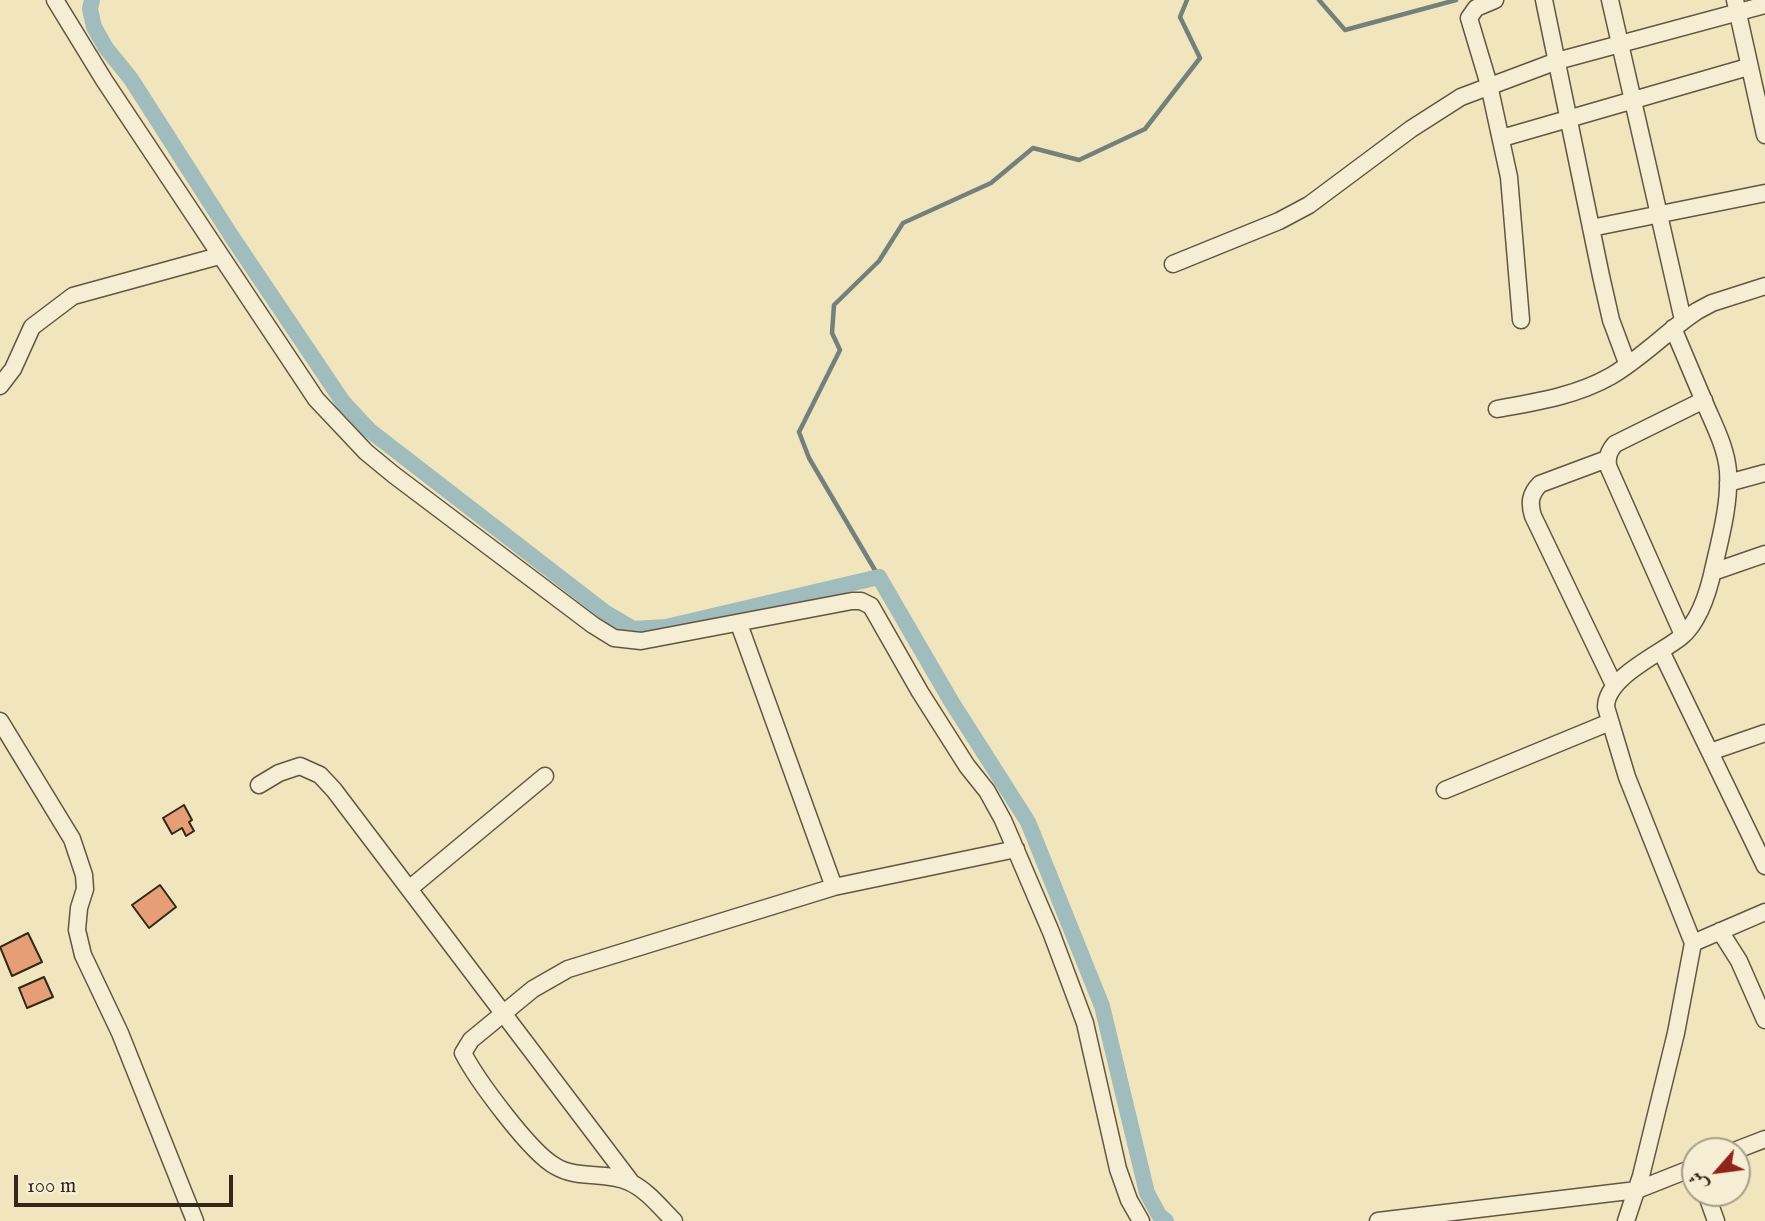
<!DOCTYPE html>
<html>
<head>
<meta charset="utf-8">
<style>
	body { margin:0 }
	#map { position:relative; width:1765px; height:1221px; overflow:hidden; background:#f0e5bd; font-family:"IM FELL English",Amiri,serif }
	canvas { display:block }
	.north { position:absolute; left:1681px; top:1137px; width:70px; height:70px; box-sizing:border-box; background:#f5eed4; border:2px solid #a79e8a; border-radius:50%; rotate:242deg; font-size:19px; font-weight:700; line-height:28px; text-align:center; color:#33271a }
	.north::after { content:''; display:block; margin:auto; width:24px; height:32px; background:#8f2418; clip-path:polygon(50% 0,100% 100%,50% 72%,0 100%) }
	.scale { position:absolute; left:14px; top:1175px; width:219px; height:32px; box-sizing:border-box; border:4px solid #33271a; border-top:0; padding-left:9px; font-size:21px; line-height:24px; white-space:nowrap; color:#33271a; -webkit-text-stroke:5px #f5eed4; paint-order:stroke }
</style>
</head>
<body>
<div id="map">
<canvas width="1765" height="1221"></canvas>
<div class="north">ش</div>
<div class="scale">100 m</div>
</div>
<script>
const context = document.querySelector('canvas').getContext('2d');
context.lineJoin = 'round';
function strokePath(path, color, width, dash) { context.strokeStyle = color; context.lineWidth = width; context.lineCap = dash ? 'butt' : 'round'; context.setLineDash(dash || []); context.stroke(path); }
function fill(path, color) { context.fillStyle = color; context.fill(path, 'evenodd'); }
const stream = new Path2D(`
	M1319 0 1345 30 1456 0
	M879 577 809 458 799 432 840 350 832 333 834 305 879 261 903 223 991 183 1033 148 1079 160 1145 129 1200 58 1180 17 1187 0`);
const canal = new Path2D(`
	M92 0 90 9 94 27 106 48 131 79 232 237 343 402 369 430 606 613 633 629 666 627 879 577 951 701 1028 822 1102 1006 1147 1193 1159 1215 1166 1221`);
const building = new Path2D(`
	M184 805 192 820 189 822 194 831 186 836 182 828 172 834 163 818Z
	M160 885 176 907 149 928 132 905Z
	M28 933 42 962 12 976 0 947Z
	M44 977 53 997 27 1008 19 988Z`);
const minor = new Path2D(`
	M55 0 104 80 316 399 366 452 394 475 593 625 614 638 641 641 852 601H861L871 606 920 692 967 766 987 791 1003 820 1051 932 1085 1023 1118 1169 1129 1200 1141 1221
	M1495 0 1476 8 1469 18 1489 85 1509 177 1521 320
	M1544 0 1601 276 1611 320 1627 363
	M1610 0 1683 320
	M1735 0 1765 135
	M1502 138 1748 67
	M1591 228 1765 193
	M1173 264 1279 221 1309 205 1411 129 1461 97 1557 61 1765 5
	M1673 328C1684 354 1695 380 1706 406 1715 427 1726 448 1728 471 1730 502 1721 536 1714 566 1709 590 1700 621 1681 637 1660 654 1606 677 1606 707L1627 777 1693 943
	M0 386 13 369 32 327 73 296 219 256
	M1497 409C1536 402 1576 396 1611 376 1642 358 1667 331 1697 311L1712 303 1765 286
	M1607 459 1540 484C1530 494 1529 503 1533 516L1614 685
	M1728 483 1765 473
	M1713 572 1765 554
	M739 624 834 887 1016 849
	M1683 635 1608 466C1607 456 1609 451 1615 444L1704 400
	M1661 651 1765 866
	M0 721 72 839 84 875 85 889 79 908 77 930 83 955 120 1033 195 1221
	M1710 752 1765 733
	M259 785 279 773 300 766 320 775 334 790 631 1182
	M1445 790 1610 722
	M409 889 545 776
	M1720 931 1739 961 1765 1020
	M1734 1151 1765 1139
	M1706 1193 1716 1221
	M674 1221C661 1208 646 1189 629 1182 606 1171 578 1180 555 1166 530 1152 477 1080 463 1053L471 1040 533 989 568 969 834 887
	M1378 1221 1637 1190 1695 1167
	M1626 1221 1641 1176 1676 1033 1693 943 1765 912`);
strokePath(stream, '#74807c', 4.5);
strokePath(canal, '#a0bcbd', 16);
fill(building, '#e59e75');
strokePath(building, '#33271a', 2);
strokePath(minor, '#625643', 19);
strokePath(minor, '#f5eed4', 16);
</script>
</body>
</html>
